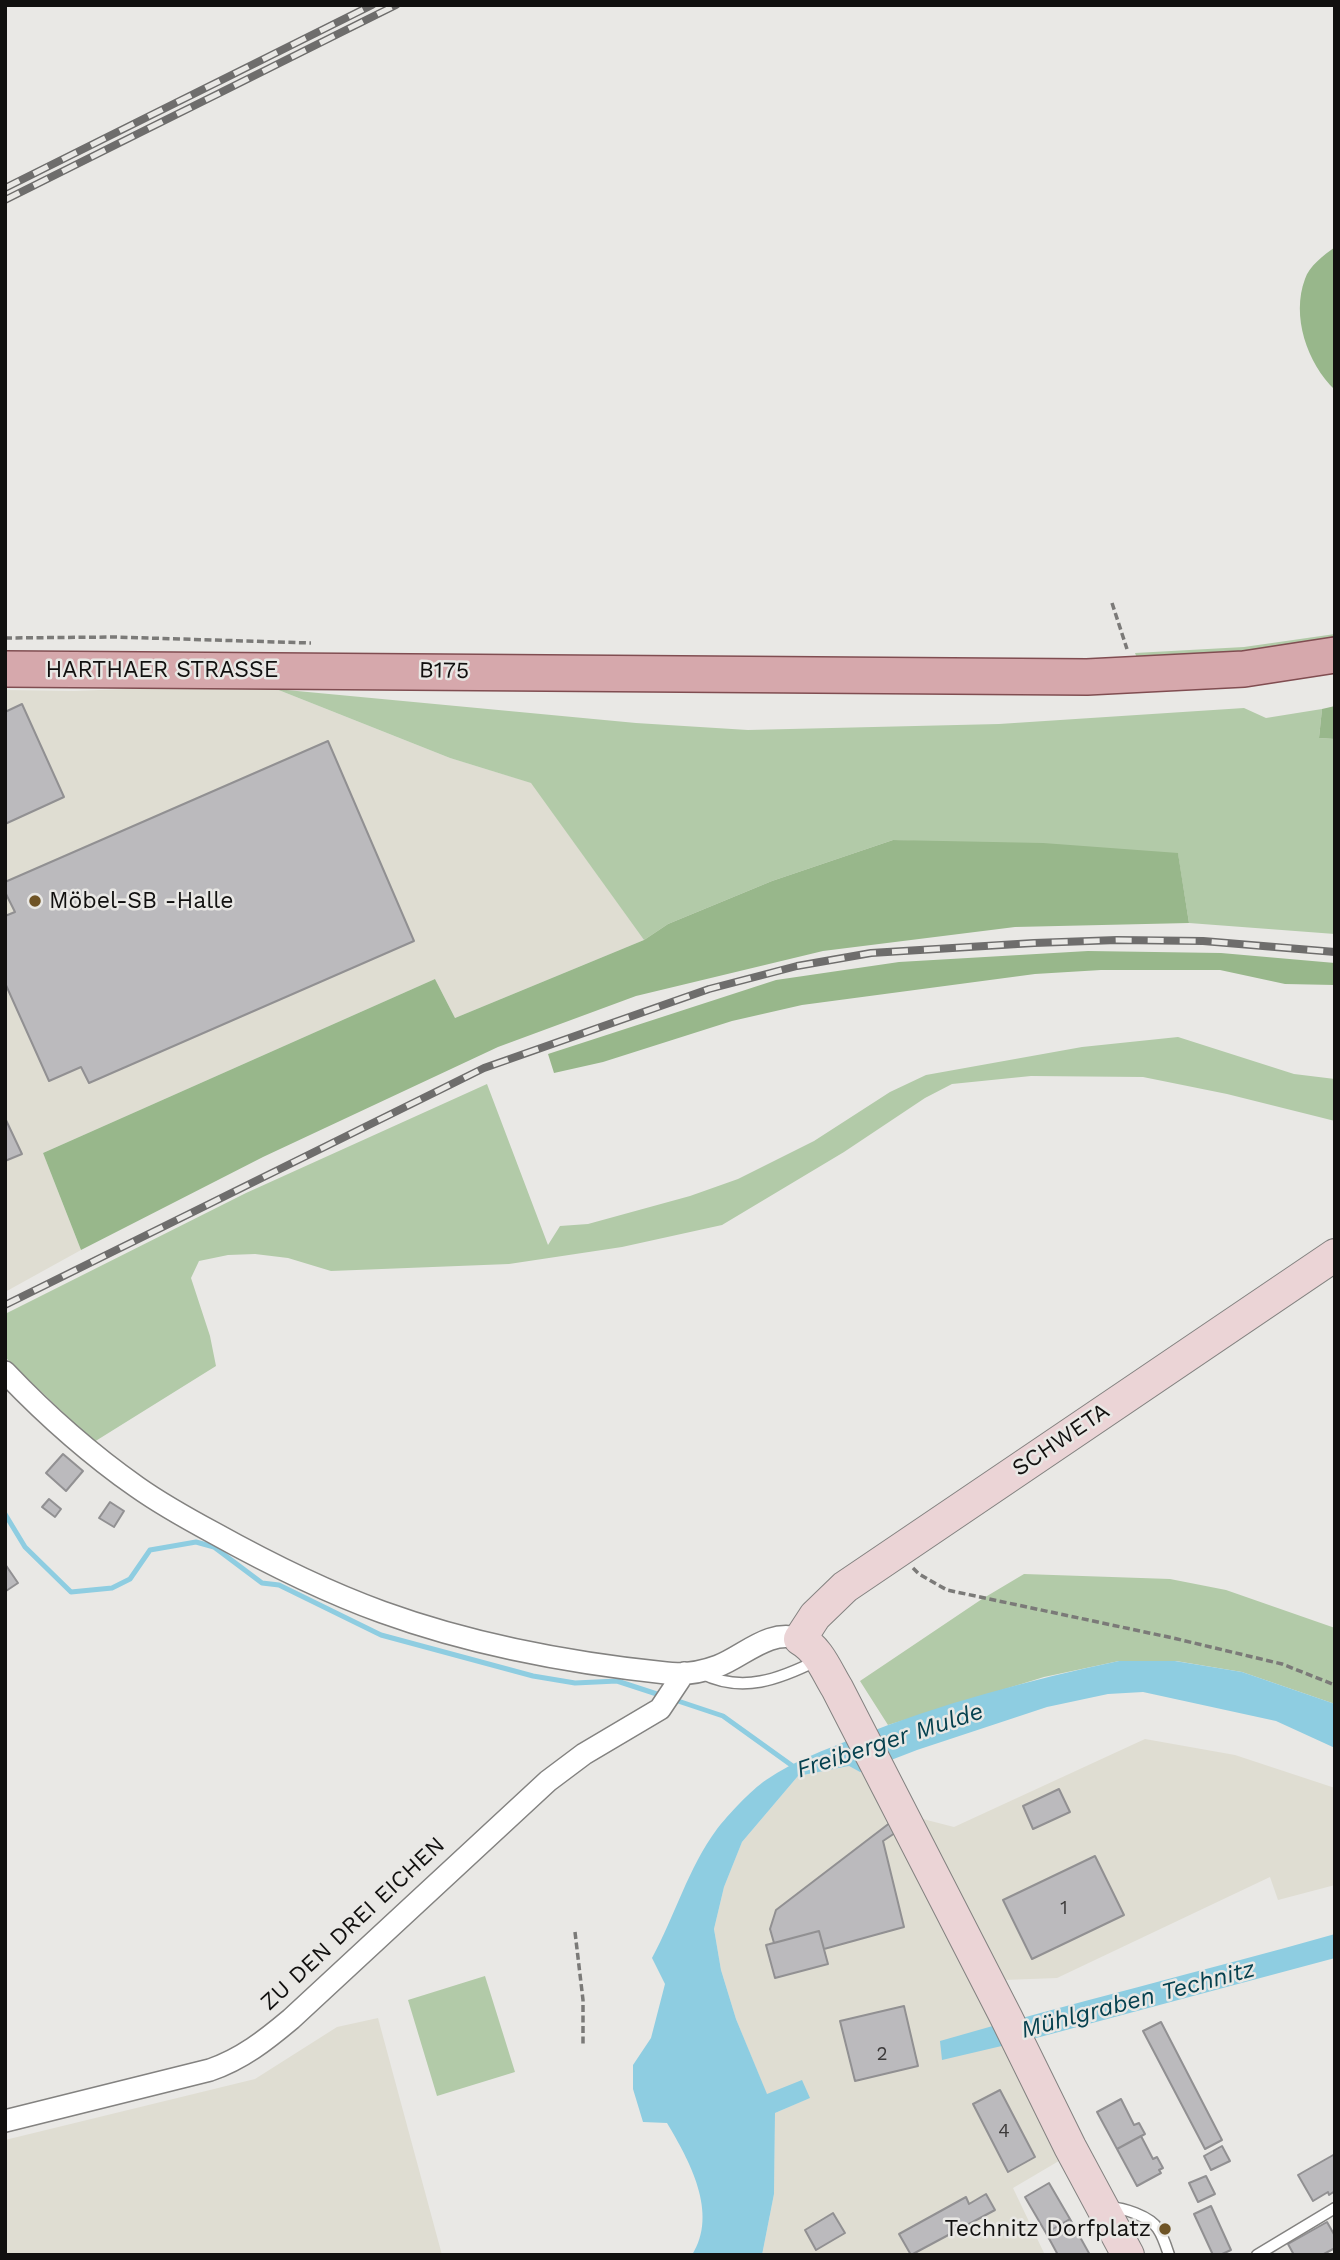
<!DOCTYPE html>
<html>
<head>
<meta charset="utf-8">
<style>
	body { margin:0 }
	#map { position:relative; width:1340px; height:2260px; overflow:hidden; background:#e9e8e5; font-family:"Work Sans",sans-serif }
	canvas { display:block }
	.frame { position:absolute; inset:0; border:7px solid #11100f; pointer-events:none }
</style>
</head>
<body>
<div id="map">
<canvas width="1340" height="2260"></canvas>
<div class="frame"></div>
</div>
<script>
const context = document.querySelector('canvas').getContext('2d');
context.lineJoin = 'round';
function fill(path, color) { context.fillStyle = color; context.fill(path, 'evenodd'); }
function strokePath(path, color, width, dash) { context.strokeStyle = color; context.lineWidth = width; context.lineCap = dash ? 'butt' : 'round'; context.setLineDash(dash || []); context.stroke(path); }
function label(font, color, halo, rows, align = 'center') {
  context.font = font + ' "Work Sans",sans-serif'; context.lineWidth = 5; context.setLineDash([]); context.textBaseline = 'middle'; context.strokeStyle = halo; context.fillStyle = color; for (const [text, x, y, turn = 0] of rows) {
    context.save(); context.translate(x, y); context.rotate((+turn || 0) * Math.PI / 180); context.textAlign = isNaN(turn) ? turn : align; if (halo) context.strokeText(text, 0, 0); context.fillText(text, 0, 0); context.restore();
  }
}
const built = new Path2D(`
	M177 687 276 689 450 758 532 783 644 940 455 1018 435 979 43 1153 81 1250 5 1292V690L74 691Z
	M1145 1739 1235 1755 1335 1788V1885L1278 1900 1270 1877 1057 1978 1004 1980 1086 2145 1013 2188 1044 2253 1041 2255H762L774 2194 775 2113 809 2098 767 2095 736 2019 721 1970 714 1929 724 1887 742 1842 798 1776 849 1766 861 1772 892 1760 919 1818 954 1827Z
	M378 2018 442 2255H5V2140L255 2079 337 2027Z`);
const green = new Path2D(`
	M1335 634V644L1139 663 1135 653 1244 647Z
	M276 689 636 723 748 730 999 724 1244 708 1266 718 1322 709 1319 738 1335 739V934L1189 923 1178 854 893 840 772 881 668 924 644 940 531 783 450 758Z
	M1178 1037 1294 1074 1335 1079V1121L1227 1094 1143 1077 1031 1076 952 1084 925 1098 844 1152 722 1225 622 1247 509 1264 331 1271 288 1258 255 1254 228 1255 199 1261 191 1278 210 1336 216 1366 94 1442 5 1357V1314L246 1193 487 1084 548 1245 560 1226 588 1224 690 1196 738 1179 814 1141 890 1092 926 1075 1082 1047Z
	M1024 1574 1170 1579 1226 1590 1335 1628V1704L1242 1672 1176 1661H1119L1044 1677 888 1725 860 1681 982 1599Z
	M485 1976 515 2072 437 2096 408 2000Z`);
const forest = new Path2D(`
	M1335 247V390C1307 363 1291 316 1305 279 1309 266 1324 255 1335 247Z
	M1335 706V739L1319 738 1322 709Z
	M893 840 1043 843 1178 853 1189 923 1015 927 823 951 636 996 498 1047 263 1157 81 1250 43 1153 435 979 455 1018 644 940 668 924 772 881Z
	M1088 951 1221 953 1335 963V985L1285 984 1220 970H1101L1035 974 802 1005 732 1021 603 1062 554 1073 548 1054 776 980 899 962Z`);
const water = new Path2D(`
	M1119 1661H1175L1242 1672 1335 1704V1748L1276 1721 1143 1692 1108 1694 1047 1707 917 1750 860 1772 849 1766 798 1776 742 1842 724 1887 714 1929 721 1970 736 2019 767 2094 802 2080 810 2098 775 2113 774 2194 762 2255H692C719 2213 689 2160 667 2123L643 2122 633 2089V2065L651 2038 665 1984 652 1958C675 1916 688 1868 717 1829 728 1815 751 1790 766 1780 795 1760 825 1750 857 1737 942 1703 1030 1680 1119 1661Z
	M1335 1934V1958L1040 2037 942 2060 940 2041C1071 2003 1204 1971 1335 1934Z`);
const stream = new Path2D(`
	M5 1514 25 1547 71 1592 112 1588 130 1579 150 1550 196 1542 214 1547 262 1583 279 1585 381 1635 533 1676 575 1683 617 1681 663 1696
	M672 1699 723 1716 794 1767`);
const building = new Path2D(`
	M22 704 64 797 5 824V712Z
	M328 741 414 941 89 1083 81 1067 49 1081 5 983V916L15 912 5 892V882Z
	M5 1118 22 1154 5 1161Z
	M63 1454 83 1471 66 1491 46 1473Z
	M49 1499 61 1509 55 1517 42 1507Z
	M110 1502 124 1511 114 1527 99 1518Z
	M5 1564 18 1583 6 1591H5Z
	M1059 1789 1070 1812 1033 1829 1023 1806Z
	M891 1822 898 1831 883 1841 904 1927 824 1949 819 1931 774 1943 770 1929 776 1910Z
	M1095 1856 1124 1915 1032 1959 1003 1900Z
	M819 1931 828 1964 775 1978 766 1945Z
	M904 2006 918 2066 855 2081 840 2021Z
	M1161 2022 1222 2140 1205 2149 1143 2031Z
	M1000 2090 1035 2157 1008 2172 973 2104Z
	M1121 2099 1134 2125 1139 2123 1145 2134 1117 2149 1097 2112Z
	M1141 2136 1153 2159 1157 2157 1163 2168 1159 2170 1161 2173 1137 2186 1117 2149Z
	M1222 2146 1230 2161 1211 2170 1204 2156Z
	M1335 2154V2191L1329 2195 1328 2192 1313 2201 1298 2175Z
	M1206 2176 1215 2194 1198 2202 1189 2183Z
	M1049 2183 1070 2219 1046 2233 1025 2197Z
	M986 2194 995 2210 911 2255 899 2234 966 2197 969 2204Z
	M1211 2206 1231 2250 1220 2255H1213L1194 2214Z
	M833 2213 845 2233 816 2250 805 2230Z
	M1070 2219 1090 2255H1058L1046 2233Z
	M1327 2222 1335 2236V2248L1322 2255H1294L1288 2244Z`);
const path = new Path2D(`
	M1112 603 1127 649
	M5 638 115 637 311 643
	M913 1568 919 1574 947 1590 1173 1638 1282 1664 1335 1685
	M575 1932 583 2000V2047`);
const lane = new Path2D(`
	M701 1673C742 1694 780 1679 818 1660
	M1108 2208C1121 2206 1151 2217 1158 2229 1163 2236 1166 2246 1169 2255
	M1257 2255 1335 2208`);
const street = new Path2D(`
	M5 1372C45 1414 90 1454 137 1487 161 1504 188 1519 214 1533 268 1563 324 1591 382 1612 473 1645 570 1663 666 1673 683 1675 702 1672 718 1666 744 1656 770 1628 800 1639
	M5 2121 210 2070C242 2059 266 2040 291 2019L548 1781 584 1754 660 1709 684 1673`);
const secondary = new Path2D(`
	M1128 2255 1070 2147 1006 2017 837 1688C826 1670 819 1650 800 1639L815 1616 845 1587 1335 1255`);
const primary = new Path2D(`
	M5 669 1087 677 1244 669 1335 655`);
const rail = new Path2D(`
	M5 188 372 5
	M5 200 396 5
	M5 1305 484 1068 709 989 797 966 871 953 1034 943 1117 940 1203 941 1335 952`);
const markers = [
	[35,901,7,"#6f5426"],
	[1165,2229,7,"#6f5426"]
];
const numberNames = [
	["1",1064,1908],
	["2",882,2054],
	["4",1004,2131]
];
const streetNames = [
	["HARTHAER STRASSE",162,670],
	["B175",444,671,1],
	["SCHWETA",1061,1440,-34],
	["ZU DEN DREI EICHEN",353,1924,-43]
];
const poiNames = [
	["Möbel-SB -Halle",49,901],
	["Technitz Dorfplatz",1151,2229,"right"]
];
const waterNames = [
	["Freiberger Mulde",890,1741,-18],
	["Mühlgraben Technitz",1138,2000,-15]
];
fill(built, '#dfddd2');
fill(green, '#b2caa8');
fill(forest, '#98b78b');
fill(water, '#8ecde1');
strokePath(stream, '#8ecde1', 5);
fill(building, '#bbbabd');
strokePath(building, '#919092', 2);
strokePath(lane, '#838280', 13);
strokePath(street, '#838280', 24);
strokePath(secondary, '#838280', 34);
strokePath(primary, '#804d51', 38);
strokePath(path, '#7b7a78', 3.5, [7, 3.5]);
strokePath(lane, '#fff', 10);
strokePath(street, '#fff', 21);
strokePath(secondary, '#ebd4d6', 32);
strokePath(primary, '#d6a8ac', 35);
strokePath(rail, '#6e6d6c', 8);
strokePath(rail, '#e9e8e5', 5, [16]);
for (const [x, y, r, color] of markers) { const dot = new Path2D(); dot.arc(x, y, r, 0, 2 * Math.PI); context.fillStyle = color; context.fill(dot); strokePath(dot, '#e9e8e5', 2.5); }
label('19px', '#3c3a3a', null, numberNames);
label('23px', '#11100f', '#e9e8e5', streetNames);
label('23px', '#11100f', '#e9e8e5', poiNames, 'left');
label('italic 24px', '#06414f', '#e9e8e5', waterNames);
</script>
</body>
</html>
